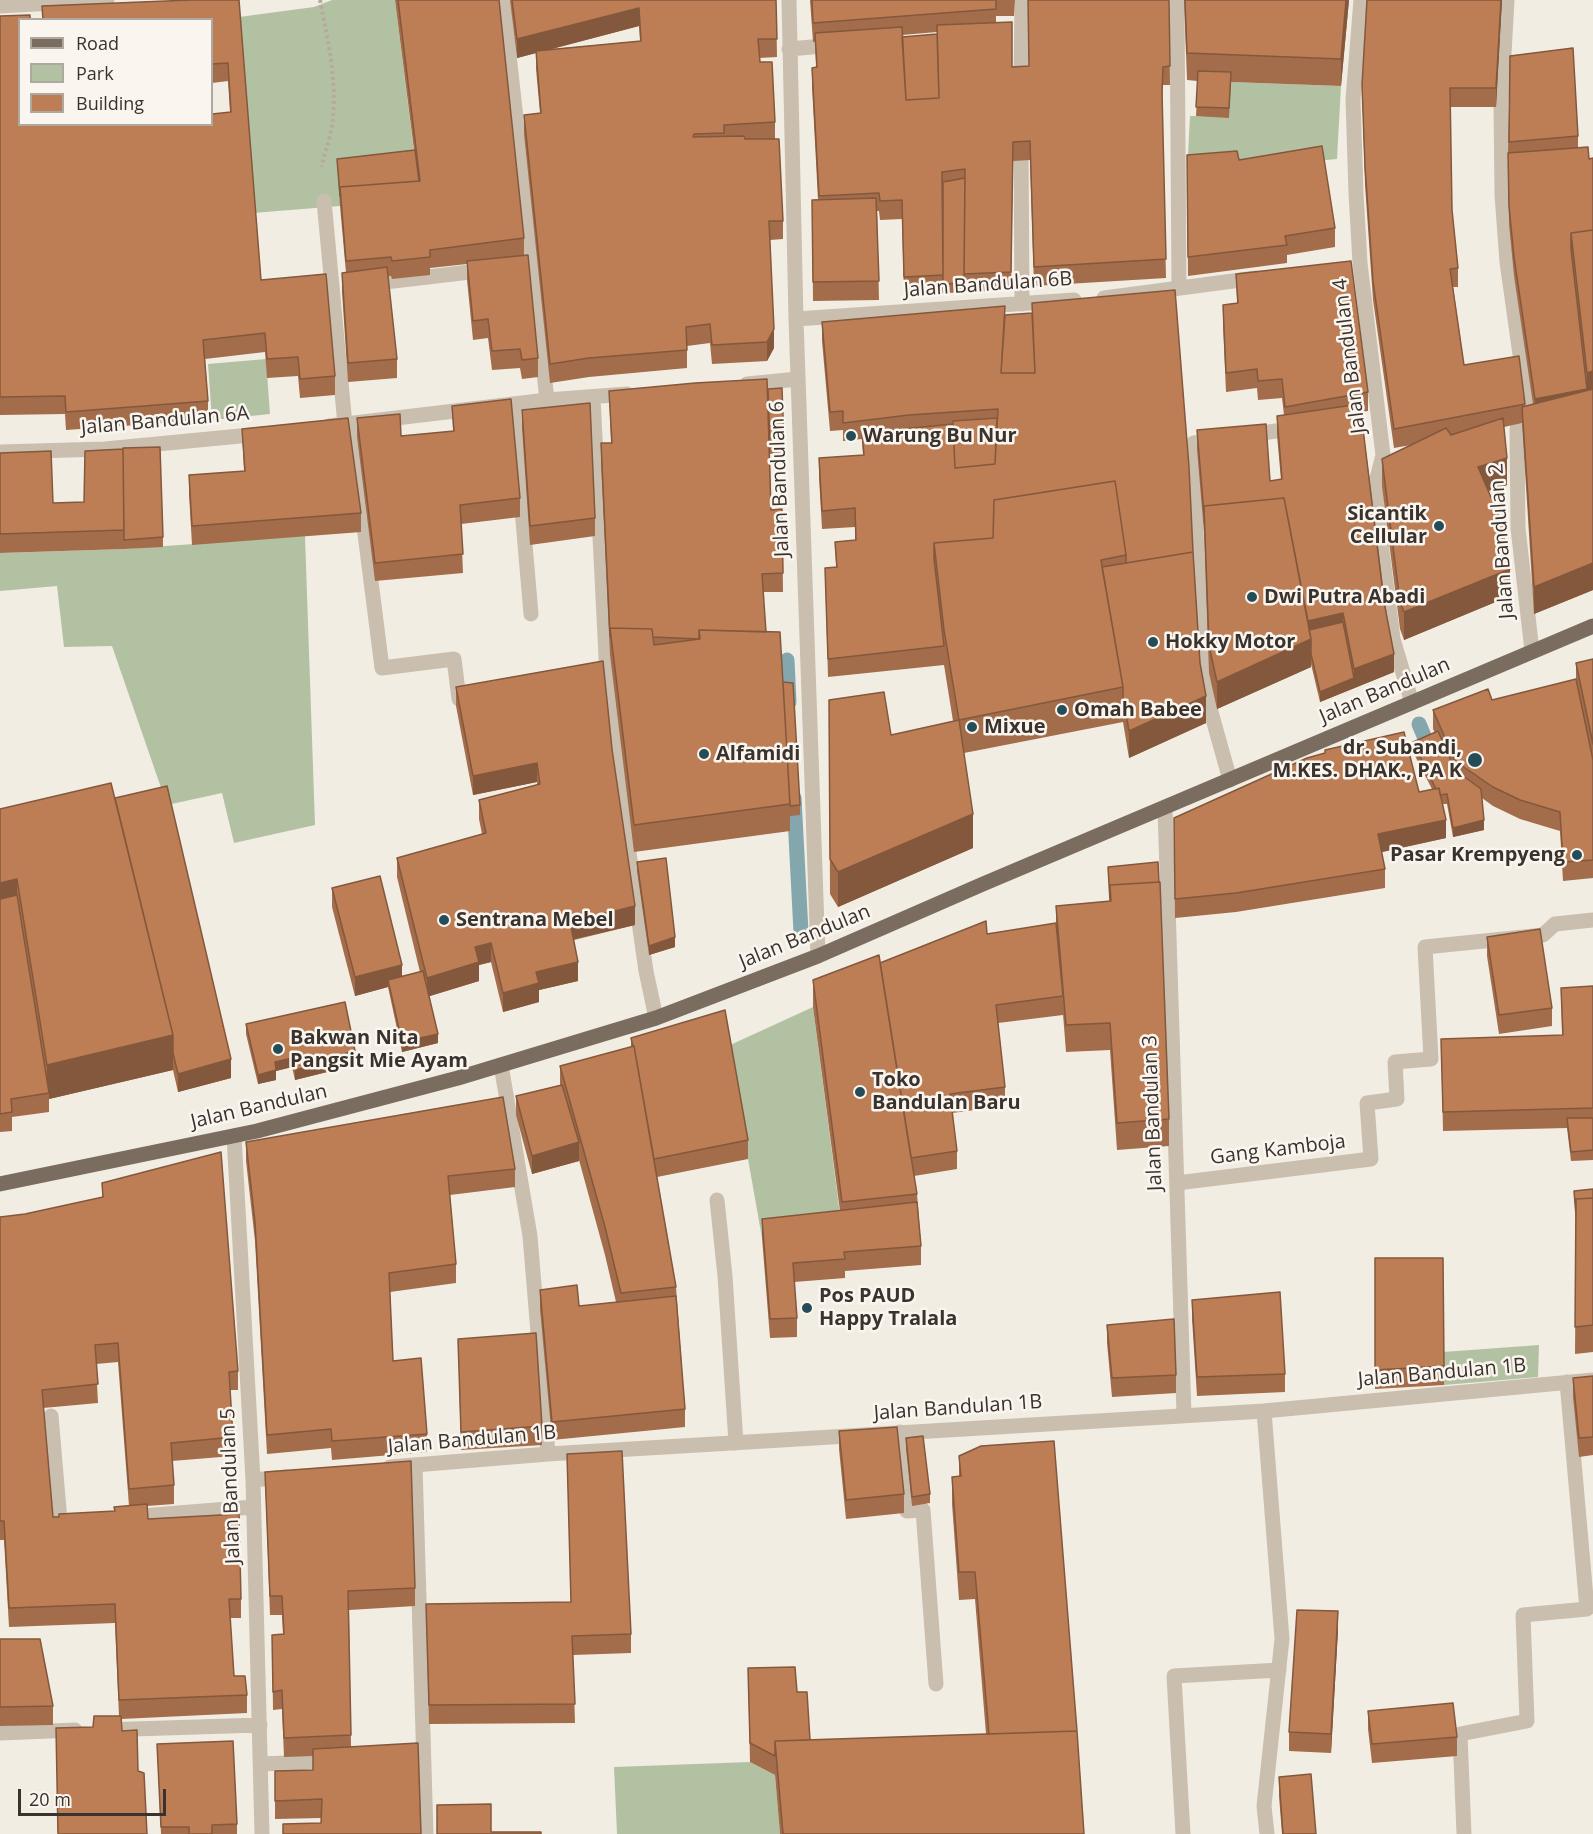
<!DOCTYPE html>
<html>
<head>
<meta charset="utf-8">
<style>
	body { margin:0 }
	#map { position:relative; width:1593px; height:1834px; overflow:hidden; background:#f2ede3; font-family:"Open Sans",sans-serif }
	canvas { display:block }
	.legend { position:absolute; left:18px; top:18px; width:195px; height:108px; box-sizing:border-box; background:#faf6ef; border:2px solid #ada8a1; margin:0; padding:8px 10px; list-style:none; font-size:18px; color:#3a322c }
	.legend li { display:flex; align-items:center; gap:12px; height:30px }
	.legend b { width:30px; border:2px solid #ada8a1 }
	.scale { position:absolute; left:18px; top:1789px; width:148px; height:27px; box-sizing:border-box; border:3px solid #3a322c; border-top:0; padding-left:8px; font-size:18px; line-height:21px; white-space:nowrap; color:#3a322c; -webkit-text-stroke:4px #faf6ef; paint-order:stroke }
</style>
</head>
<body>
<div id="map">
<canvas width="1593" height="1834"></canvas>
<ul class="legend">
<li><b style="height:8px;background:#7a6c5f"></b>Road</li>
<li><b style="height:16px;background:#b3c1a3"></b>Park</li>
<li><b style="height:16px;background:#bd7e56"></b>Building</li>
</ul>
<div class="scale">20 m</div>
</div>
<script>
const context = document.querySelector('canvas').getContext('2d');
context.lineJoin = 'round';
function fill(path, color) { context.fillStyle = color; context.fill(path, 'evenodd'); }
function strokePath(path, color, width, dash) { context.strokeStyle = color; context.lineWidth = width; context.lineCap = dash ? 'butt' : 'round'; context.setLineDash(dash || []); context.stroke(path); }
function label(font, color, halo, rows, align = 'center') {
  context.font = font + ' "Open Sans",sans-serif'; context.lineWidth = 5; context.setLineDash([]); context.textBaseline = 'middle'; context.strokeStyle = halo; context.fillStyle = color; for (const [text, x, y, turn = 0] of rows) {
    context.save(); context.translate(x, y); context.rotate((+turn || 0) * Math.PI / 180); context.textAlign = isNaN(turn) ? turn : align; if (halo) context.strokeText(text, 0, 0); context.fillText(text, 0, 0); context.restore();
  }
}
const green = new Path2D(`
	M332 0H395L415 160 340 206 253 213 239 17 314 7Z
	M1231 82 1341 86 1337 159 1187 173 1190 116H1196Z
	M266 359 270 414 212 420 208 364Z
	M305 536 315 825 234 843 222 793 167 805 112 646 64 647 57 586 0 591V553L124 549Z
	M813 1007 842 1230 762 1238 728 1046Z
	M1539 1345 1538 1377 1444 1385 1443 1352Z
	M750 1762 775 1775 780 1834H617L614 1767Z`);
const stream = new Path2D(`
	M787 660 789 702
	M1419 724 1427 743
	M794 798 801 932`);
const path = new Path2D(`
	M320 0C328 41 338 84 332 126 330 140 324 153 322 167`);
const minor = new Path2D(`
	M503 0 547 400
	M789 0 796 319 818 956
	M1177 0 1179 288
	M1361 0 1353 99 1356 193 1360 263 1383 455 1375 486 1381 542 1393 639 1412 703
	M1507 0 1501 107 1502 195 1507 262 1530 426
	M0 6 107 0
	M789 49 834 45
	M1021 87 1022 0
	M1021 141 1022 304
	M324 201 345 425
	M368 284 487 270
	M1104 298 1256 278
	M796 319 1074 300
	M747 384 798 379
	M593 397 607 677 619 783 646 971 656 1018
	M513 405 531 614
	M351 424 382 668 454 659 459 699 467 698
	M329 426 547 400 627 394
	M1517 429 1518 528 1532 651
	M1247 435 1298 428
	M1217 440 1194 443 1192 449 1203 671 1211 712 1230 780
	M0 452 105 449 261 434
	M1165 808 1184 1415
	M501 1065 530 1236 548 1454
	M234 1136 253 1480 262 1834
	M1177 1183 1371 1159 1367 1103 1397 1099 1395 1062 1431 1059 1425 947 1543 935 1555 924 1593 920
	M717 1200 725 1276 736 1443
	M1264 1411 1282 1639 1264 1806 1267 1834
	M51 1416 60 1521 63 1523 74 1522
	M900 1432 907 1511 923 1510 936 1684
	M415 1465 426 1834
	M390 1467 548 1454 1264 1411 1593 1380
	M253 1480 286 1477
	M128 1517 253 1507
	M102 1730 260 1725
	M0 1733 75 1730
	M261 1764 333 1761
	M1183 1834 1174 1676 1279 1670
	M1464 1834 1460 1734 1527 1721 1523 1615 1587 1609 1567 1382`);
const major = new Path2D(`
	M0 1184 257 1131 458 1078 656 1018 818 956 983 884 1593 626`);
const wall = new Path2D(`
	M239 0 261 280 335 376V395L300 398 298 376 267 378 265 352 205 359 208 401V420L66 430 65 414 0 415V16L20 124H212L230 112 228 81 212 83V20H42V6Z
	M395 0H499L524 238V255L538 358V377L522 379 520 368 492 370 488 338 473 340 467 280V264L430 268V275L392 279 391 276H388L397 359V378L348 382 342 292V273H346L340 206 337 159 414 150Z
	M510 0H776L777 57 759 58 775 122V139L783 221V239L770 240 774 348 767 361 712 364 710 343 687 346V368L589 377 550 383 524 134V115L540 113 536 69V53L517 58ZM639 26 640 41 552 49Z
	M810 0H1015L1014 16H996V23L1012 67 1029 66 1169 0 1170 85H1163L1162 103 1166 278 1034 286 1030 160 1013 161 1011 290 904 295 902 219 880 220 879 211H877L879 300 813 301 812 200H818L812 86V68L816 67 815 42H813ZM937 32V34L902 37V35Z
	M1184 0H1349L1341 86 1231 82 1229 118 1196 116 1198 81 1187 80Z
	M1502 0 1496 107H1450L1452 210 1458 268V287H1453L1464 365 1525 404V406L1533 404 1514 276 1509 224 1508 153 1510 56 1578 136V148L1588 147 1593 590 1534 614 1522 423 1504 427 1507 485 1489 491 1505 555 1510 596 1404 640 1400 629 1382 486V459L1411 445 1394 448 1373 300 1365 185 1362 85Z
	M1187 155 1239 160 1335 228V247L1287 255V263L1188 276Z
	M1236 274 1368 392V411L1361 412 1394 672 1320 702 1311 664V667L1217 709 1209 673 1204 533 1197 449V430L1270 481 1281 480 1277 435V416L1284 415 1282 398 1258 400 1257 388 1226 392 1223 324V305L1237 303Z
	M1005 315 1193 552 1200 663 1206 723 1129 758 1123 722 964 753 973 848 838 907 830 894 829 700 891 735 953 721 944 665 828 677 825 568 836 567 835 542 855 540V527L822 529 819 477V458L863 455 862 439 843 441V430L830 431 822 341V322Z
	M768 389 784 443V452L770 454 771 510 782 509 783 592H763L766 632 783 682 800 805V815L790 816V831L634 852 610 655 601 462V443H611L609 391Z
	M452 406 520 498V517L461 524 463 573 375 581 357 437V418L401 436 453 431Z
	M522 410 595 518V536L530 545 522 428Z
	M242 429 361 513V532L192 545 189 494V475L244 471Z
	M0 453 53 503 163 537V547L124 549 0 553Z
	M1593 659V878L1563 881 1560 831 1520 819 1493 806 1482 798 1484 830 1453 837 1447 804H1442L1446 838 1381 852 1385 869V888L1236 912 1175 918 1174 818 1419 792 1432 789 1413 752V742L1435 733 1433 729V710L1492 700 1576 679V663Z
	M456 687 612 749 635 925 574 940 578 981 539 990V1002L503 1012 491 962 479 965V981L429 996 438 1043 402 1052 388 987 355 996 332 907V888L402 976 420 972 397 877V858L482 834 479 819V800L537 785V782L473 795 456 706Z
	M115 798 231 1078 178 1092 173 1070 49 1099V1112L12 1117V1131L0 1132V809Z
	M637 862 675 947 649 955 637 871Z
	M1108 867 1169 1119V1146L1117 1150 1110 1050 1066 1052 1063 1014V1015L998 1023 1005 1087V1106L952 1113 957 1151V1169L914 1176 917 1194 921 1246V1265L845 1271V1278L794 1282 797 1318V1337L770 1338 762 1238V1219L840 1211 813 1007V980L880 963 987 934 1056 923V906L1110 901Z
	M1487 937 1552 1008V1026L1499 1034 1487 956Z
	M1593 986V1160L1571 1161 1567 1128 1443 1131 1441 1039 1562 1035 1561 988Z
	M246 1024 355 1061 335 1066V1070L295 1080 292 1067 276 1071V1080L258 1084 246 1034Z
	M631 1038 748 1140V1159L657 1177 676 1287 685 1409V1427L552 1440 540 1309V1290L579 1306 616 1302 605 1255 579 1160V1161L532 1174 516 1115V1096L560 1085V1066L631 1047Z
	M246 1142 515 1169V1187L450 1195 456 1264V1283L390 1292 393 1361 427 1434V1452L332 1460 331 1448 267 1454 255 1241 246 1161Z
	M102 1183 238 1371V1390H230L233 1437V1456L172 1461 174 1485V1504L147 1506 148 1519 241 1599V1618H230L234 1676 247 1695V1713L121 1719 122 1731 138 1771 147 1834H58L56 1728 93 1727 119 1716 115 1623 9 1627 4 1540H0V1217L25 1214 102 1197ZM118 1362 129 1506 114 1512 53 1517 43 1408 98 1403 96 1364Z
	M1593 1189V1352L1575 1354 1576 1224 1574 1191Z
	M1375 1258H1443L1444 1385 1375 1389Z
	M1192 1300 1285 1374V1392L1197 1396 1192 1319Z
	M1107 1325 1176 1375V1393L1112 1397 1107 1343Z
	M458 1339 542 1426V1445L461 1450Z
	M1593 1376V1455L1579 1457 1573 1397V1378Z
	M839 1431 904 1494V1513L846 1519 839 1449Z
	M906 1438 930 1494V1503L912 1506 906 1448Z
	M567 1454 631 1634V1653L573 1655 575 1723 429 1724 426 1604 571 1602Z
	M959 1456 1084 1834H780L775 1775 750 1762 748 1668 797 1692 810 1740 986 1734 975 1599 959 1600 952 1504V1477L959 1476Z
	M265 1472 415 1588V1606L349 1610 351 1747 321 1823V1818L275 1819V1771L313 1770V1756L284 1757 282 1709 273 1710 272 1635 283 1634 282 1615H270Z
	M1338 1630 1331 1753 1289 1751V1732Z
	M0 1639 53 1706V1725L0 1726Z
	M1368 1711 1457 1737V1756L1372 1763 1368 1729Z
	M157 1744 237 1824V1834H161Z
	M1279 1777 1316 1834H1282L1279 1796Z`);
const shadedWall = new Path2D(`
	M1346 0H1349L1341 86V59Z
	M1501 0H1502L1496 107V88Z
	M639 8V26L517 58V39Z
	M774 329V348L767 361V342Z
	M1593 371V405L1535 418V399L1587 389V373Z
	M1507 458V485L1478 494V467Z
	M1505 530V558L1497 533Z
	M1593 563V590L1534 614V587Z
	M1510 569V596L1404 640V612Z
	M1343 613V631L1308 639 1306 621Z
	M1311 639V667L1217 709V682Z
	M1394 654V672L1320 702V692L1354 678V669Z
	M1206 696V723L1129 758V731Z
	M537 763V782L473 795V776Z
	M973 814V848L838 907V872Z
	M1446 820V838L1378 853V834Z
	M1484 820V830L1453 837V828Z
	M17 879V914L0 918V883Z
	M635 906V925L570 940V922Z
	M675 937V947L649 955V946Z
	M491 943V962L479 965V981L427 997V978L475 947Z
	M578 962V981L539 990V1002L503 1012V993L536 972Z
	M402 965V984L388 980V987L355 996V977Z
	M438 1034V1043L402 1052V1042Z
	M173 1035V1070L49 1099V1093H47V1065Z
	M355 1051V1061L335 1066V1070L295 1080V1070L335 1056Z
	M292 1058V1067L276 1071V1080L258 1084V1075L275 1062Z
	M231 1059V1078L178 1092V1074Z
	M579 1142V1161L532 1174V1156Z
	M1338 1611V1630L1331 1753V1734Z`);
const building = new Path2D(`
	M191 0H239L261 280 326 274 335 376 300 379 298 357 267 359 265 333 203 340 208 401 66 412 65 396 0 397V16L30 15V20H20V124H212V114L231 112 228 63 212 64V20H43L42 6Z
	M398 0H499L524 238 430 250V257L392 261 391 257 346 261 340 187 420 181Z
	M512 0H776L777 39H758L760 62H772L775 122 724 125V133L694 134 693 137 744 136 745 139H779L783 221H769L774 329 767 342 712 345 710 324 686 327 687 350 589 358 550 364 524 115 541 113 536 51 641 41 639 8 517 39Z
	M812 0H996V9L813 23Z
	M1028 0H1169L1170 66 1163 67 1162 92 1166 259 1034 267 1030 141 1013 142 1011 272 964 274 965 169 942 172 943 275 904 277 902 200 880 201 879 193 819 196 812 68 817 67 815 33 902 27 906 100 939 98 937 25 1012 22V67L1029 66Z
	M1185 0H1346L1341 59 1187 53Z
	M1367 0H1501L1496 88H1450L1452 210 1458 268 1450 269 1464 365 1519 356 1525 404 1394 429 1373 281 1365 166 1362 85Z
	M937 34 939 98 906 100 902 37Z
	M1573 48 1578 136 1509 142 1510 56Z
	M1198 71 1231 72 1229 108 1196 107Z
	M1322 146 1335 228 1285 236 1287 245 1188 257 1187 155 1237 151 1239 160Z
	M1588 147 1589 159 1593 158V230L1571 233V249L1587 389 1535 399 1514 257 1509 206 1508 153Z
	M415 150 419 181 340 187V196L337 159Z
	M965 178 964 283 943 284V182Z
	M876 198 879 281 813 282 812 200Z
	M1593 230V371L1587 373 1571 233Z
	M528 255 538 358 522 360 520 349 492 351 488 319 473 321 467 261Z
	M1351 261 1368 392 1285 407 1282 379 1258 381 1257 369 1226 373 1223 305 1238 303 1236 274Z
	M387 267 397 359 348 363 342 273Z
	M1175 290 1189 467 1193 552 1126 563V555L1115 481 994 500 993 538 934 543V559L944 646 828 659 825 568 837 567 835 542 856 540 855 508 822 511 819 458 864 455 862 433 953 424 955 468 995 464 998 409 909 415 843 423V411L830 412 822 322 1005 306 1001 373H1035L1032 303Z
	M1032 313 1035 373H1001L1005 315Z
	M767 379 771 510 782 509 783 573 762 574 766 632 699 630V639L653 637 652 629 610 628V636L601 443H612L609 391 695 383Z
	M782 388 784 443 770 444 768 389Z
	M1593 389V563L1534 587 1522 407Z
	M511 399 520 498 460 505 463 554 375 563 357 418 400 414 401 436 454 431 452 406Z
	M590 403 595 518 530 526 522 410Z
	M1360 404 1384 602 1394 654 1354 669 1343 613 1308 621 1284 498 1204 506V514L1197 430 1266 424 1270 481 1282 479 1277 416Z
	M348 418 361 513 192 526 189 475 245 471 242 429Z
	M997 418 995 464 955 468 953 421Z
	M1503 418 1507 458 1478 467 1505 530 1497 533 1510 569 1404 612 1400 602 1382 459 1446 428 1451 435Z
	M160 447 163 537 124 540 123 448Z
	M123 449 124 530 0 534V453L51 451 53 503 84 502 85 451Z
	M1115 481 1126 555 1101 560 1123 687 959 720 973 814 838 872 830 859 829 700 884 692 891 735 959 720 944 630 934 543 993 538 994 500Z
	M1284 498 1311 639 1217 682 1209 646 1204 506Z
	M1193 552 1200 663 1206 696 1129 731 1123 698V687L1102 567Z
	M1343 622 1354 678 1320 692 1311 654V639L1309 630Z
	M610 628 652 629 654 645 700 639 699 630 780 632 790 804 634 825Z
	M1593 659V744L1576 663Z
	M603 661 612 749 635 906 570 922 578 962 536 972 539 983 503 993 491 943 475 947 479 962 427 978 397 858 486 833 479 800 540 784 537 763 473 776 456 687Z
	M1576 679 1593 760V860L1563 862 1560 812 1520 800 1493 787 1455 761 1433 710 1488 689 1492 700Z
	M783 682 793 683 800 805 790 806Z
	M1438 731 1455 770 1481 789 1484 820 1453 828 1447 794 1440 795 1439 788 1436 789 1413 742Z
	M1404 732 1419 792 1439 788 1446 820 1378 834 1385 869 1236 893 1175 899 1174 818 1307 758 1325 753V750Z
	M111 783 173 1035 47 1065 17 879 0 883V809Z
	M167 786 231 1059 178 1074 173 1053V1035L115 798Z
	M666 858 675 937 649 946 637 862Z
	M1158 862 1159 882 1110 885V901L1108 867Z
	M380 876 402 965 355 977 332 888Z
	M1160 882 1169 1119 1117 1123 1110 1023 1066 1025 1056 906 1111 901 1110 885Z
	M17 895 49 1093 11 1099 12 1112 0 1114V899Z
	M986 921 987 934 1056 923 1063 996 996 1005 1005 1087 950 1094 957 1151 911 1158 880 963Z
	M1540 929 1552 1008 1499 1015 1487 937Z
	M879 955 917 1194 842 1202 813 980Z
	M423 971 438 1034 402 1042 388 980Z
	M1593 986V1108L1443 1112 1441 1039 1563 1035 1561 988Z
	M345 1002 355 1051 335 1056V1060L295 1070 292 1058 275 1062 276 1070 258 1075 246 1024Z
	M725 1010 748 1140 654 1159 634 1046H633L631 1038Z
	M634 1046 676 1287 621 1293 605 1227 560 1066Z
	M562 1085 579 1142 532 1156 516 1096Z
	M503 1097 515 1169 448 1176 456 1264 389 1273 393 1361 421 1358 427 1434 332 1441 331 1429 267 1435 255 1222 246 1142Z
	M1567 1118H1593V1150L1571 1152Z
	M221 1152 238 1371 229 1372 233 1437 171 1443 174 1485 129 1489 118 1343 95 1345 98 1384 42 1390 53 1517H59V1514L115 1511 114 1507 147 1504 148 1519 239 1514 241 1599H229L234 1676H245L247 1695 119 1700 115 1604 9 1608 4 1521H0V1217L25 1214 103 1197 102 1183Z
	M1593 1189V1198L1576 1199V1215L1574 1191Z
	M1593 1198V1325L1575 1327 1576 1199Z
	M917 1202 921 1246 844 1252 845 1259 793 1263 797 1318 770 1319 762 1219Z
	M1375 1258H1443L1444 1366 1375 1370Z
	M577 1285 579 1306 676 1296 685 1409 552 1422 540 1290Z
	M1280 1292 1285 1374 1197 1377 1192 1300Z
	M1174 1319 1176 1375 1112 1378 1107 1325Z
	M536 1333 542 1426 461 1432 458 1339Z
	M1593 1376V1437L1579 1438 1573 1378Z
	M897 1427 904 1494 846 1500 839 1431Z
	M923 1436 930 1494 912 1497 906 1438Z
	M1054 1441 1077 1731 989 1734 975 1572H959L952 1477 961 1476 959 1456 981 1446Z
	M622 1451 631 1634 572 1636 575 1704 429 1705 426 1604 571 1602 567 1454Z
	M411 1461 415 1588 348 1591 351 1735 284 1738 282 1690 273 1692 272 1635 284 1634 282 1596H270L265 1472Z
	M1297 1610 1338 1611 1331 1734 1289 1732Z
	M0 1639H40L53 1706 0 1707Z
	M795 1667 797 1692H807L810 1740 775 1741V1756L750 1743 748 1668Z
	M1453 1703 1457 1737 1372 1744 1368 1711Z
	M94 1716H121L122 1731 137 1730 138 1771 144 1773 147 1834H58L56 1728 93 1727Z
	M1077 1731 1084 1834H783L775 1741Z
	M233 1741 237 1824 212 1825V1834H189V1827H161L157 1744Z
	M418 1743 421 1834H283V1824L321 1823 322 1799 275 1801V1771L313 1770V1749Z
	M1311 1774 1316 1834H1283L1279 1777Z
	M491 1804V1832H541V1834H437V1805Z`);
const markers = [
	[851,436,6,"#254d58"],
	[1439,526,6,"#254d58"],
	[1252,597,6,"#254d58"],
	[1153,642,6,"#254d58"],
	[1062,710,6,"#254d58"],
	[972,727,6,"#254d58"],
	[704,754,6,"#254d58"],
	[1475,760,8,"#254d58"],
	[1577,855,6,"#254d58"],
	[444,920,6,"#254d58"],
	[278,1049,6,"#254d58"],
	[860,1092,6,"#254d58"],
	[807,1308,6,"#254d58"]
];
const streetNames = [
	["Jalan Bandulan 6B",988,285,-4],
	["Jalan Bandulan 4",1350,356,-97],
	["Jalan Bandulan 6A",165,421,-5],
	["Jalan Bandulan 6",780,479,-92],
	["Jalan Bandulan 2",1502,541,-94],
	["Jalan Bandulan",1385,691,-23],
	["Jalan Bandulan",805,937,-22],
	["Jalan Bandulan",259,1107,-13],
	["Jalan Bandulan 3",1153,1113,-92],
	["Gang Kamboja",1278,1150,-7],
	["Jalan Bandulan 1B",1442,1373,-5],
	["Jalan Bandulan 1B",958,1408,-4],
	["Jalan Bandulan 1B",472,1440,-5],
	["Jalan Bandulan 5",231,1486,-92]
];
const poiNames = [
	["Warung Bu Nur",863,436],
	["Sicantik",1427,514,"right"],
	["Cellular",1427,537,"right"],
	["Dwi Putra Abadi",1264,597],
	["Hokky Motor",1165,642],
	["Omah Babee",1074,710],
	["Mixue",984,727],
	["dr. Subandi,",1462,748,"right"],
	["M.KES. DHAK., PA K",1462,771,"right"],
	["Alfamidi",716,754],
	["Pasar Krempyeng",1565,855,"right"],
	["Sentrana Mebel",456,920],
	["Bakwan Nita",290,1038],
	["Pangsit Mie Ayam",290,1061],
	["Toko",872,1080],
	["Bandulan Baru",872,1103],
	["Pos PAUD",819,1296],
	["Happy Tralala",819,1319]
];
fill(green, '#b3c1a3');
strokePath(stream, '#84a6ad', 15);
strokePath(path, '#b6aa99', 4, [3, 3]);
strokePath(minor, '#cabfaf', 15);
strokePath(major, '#7a6c5f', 15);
fill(wall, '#a36c4a');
fill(shadedWall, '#84583c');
fill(building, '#bd7e56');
strokePath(building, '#84583c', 1.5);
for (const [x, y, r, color] of markers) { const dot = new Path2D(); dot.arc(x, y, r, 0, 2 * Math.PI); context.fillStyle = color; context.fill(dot); strokePath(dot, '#faf6ef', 2); }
label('20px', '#3a322c', '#faf6ef', streetNames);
label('bold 20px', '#3a322c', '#faf6ef', poiNames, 'left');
</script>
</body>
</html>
